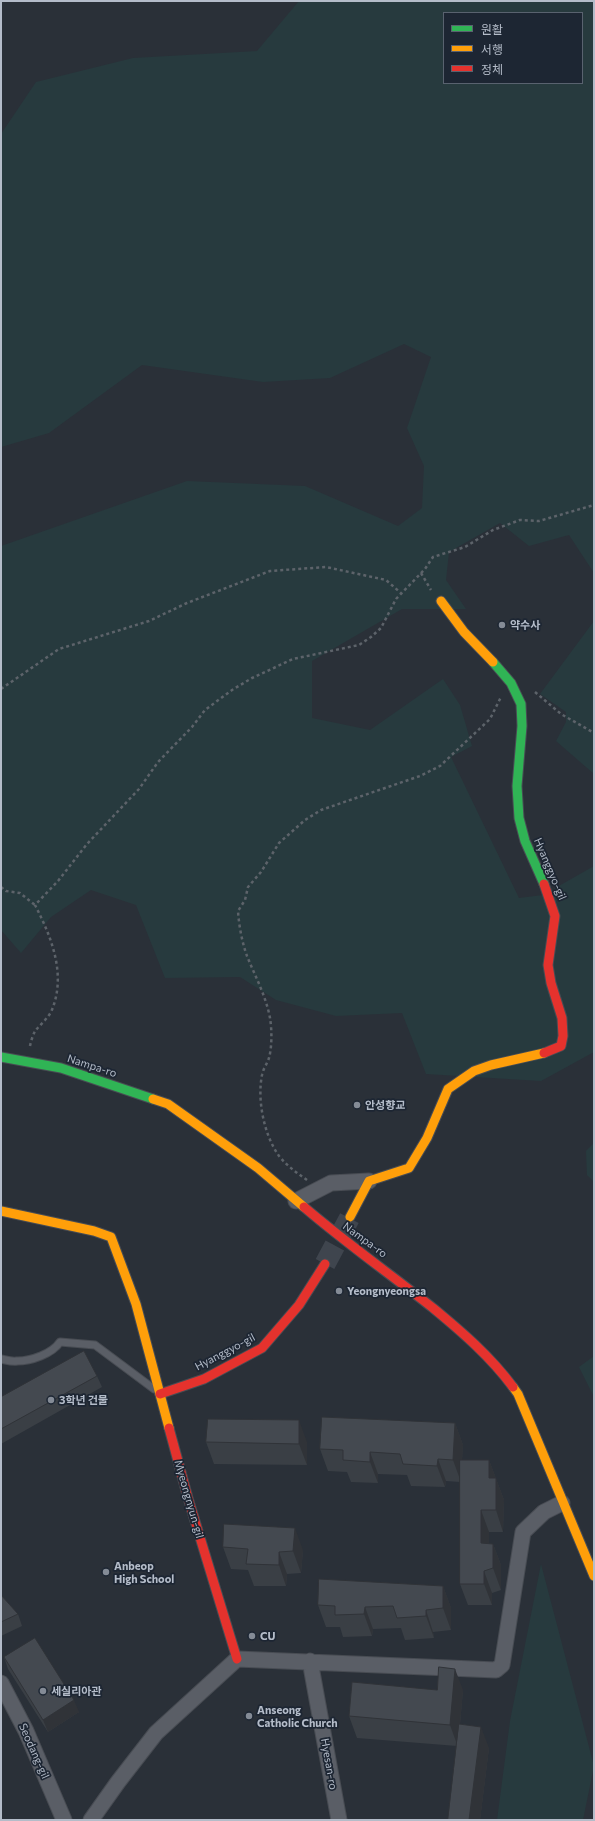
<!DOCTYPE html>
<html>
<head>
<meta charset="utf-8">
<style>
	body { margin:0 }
	#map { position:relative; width:595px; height:1821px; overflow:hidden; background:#2a3038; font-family:Commissioner,"Noto Sans KR",sans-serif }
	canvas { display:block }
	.frame { position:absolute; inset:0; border:2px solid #b4bcc9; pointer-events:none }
	.legend { position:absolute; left:443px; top:12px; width:140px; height:72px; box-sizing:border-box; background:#1d2633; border:1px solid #59626f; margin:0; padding:5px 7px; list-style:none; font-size:12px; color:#b4bcc9 }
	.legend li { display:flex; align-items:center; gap:8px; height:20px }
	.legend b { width:20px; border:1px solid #59626f }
</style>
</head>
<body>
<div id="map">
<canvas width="595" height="1821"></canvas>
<div class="frame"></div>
<ul class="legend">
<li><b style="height:5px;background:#30b455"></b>원활</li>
<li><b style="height:5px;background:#ff9f0a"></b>서행</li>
<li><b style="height:5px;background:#e5322d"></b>정체</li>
</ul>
</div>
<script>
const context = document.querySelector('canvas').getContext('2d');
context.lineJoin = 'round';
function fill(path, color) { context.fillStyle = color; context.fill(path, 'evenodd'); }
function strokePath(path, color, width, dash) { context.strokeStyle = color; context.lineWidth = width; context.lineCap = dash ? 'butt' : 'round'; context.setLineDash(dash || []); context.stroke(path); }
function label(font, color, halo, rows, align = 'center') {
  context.font = font + ' Commissioner,"Noto Sans KR",sans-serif'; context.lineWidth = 3.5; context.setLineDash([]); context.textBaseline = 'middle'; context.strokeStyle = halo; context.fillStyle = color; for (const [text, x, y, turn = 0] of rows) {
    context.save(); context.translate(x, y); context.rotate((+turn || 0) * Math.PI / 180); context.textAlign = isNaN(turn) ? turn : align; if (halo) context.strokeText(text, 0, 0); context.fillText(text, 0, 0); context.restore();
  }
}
const green = new Path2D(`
	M299 1H594V573L569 535 529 546 500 523 449 552 446 580 466 609H402L312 661V718L370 730 443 679 460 705 472 746 451 757 519 898 543 895 594 866V1052L541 1081 426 1074 402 1013 336 1016 276 1000 240 977 165 978 136 905 91 890 51 917 21 953 1 930V546L187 481 305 486 398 526 422 508 424 466 407 428 431 357 404 344 330 378 263 382 142 365 49 433 1 447V134L36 82 133 58 257 51ZM444 13H582V83H444Z
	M594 621V774L556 741 566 722V712L540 694Z
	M594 1143V1182L587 1175 586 1151Z
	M594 1356V1397L579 1367Z
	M541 1564 594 1766 583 1820H497L510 1721Z`);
const secondaryTunnel = new Path2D(`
	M325 1264 350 1217`);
const path = new Path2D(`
	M421 573 431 590
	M1 689 59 649 149 621 187 603 270 571 326 567 386 580 402 594
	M535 692 561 714 594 733
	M1 887 6 891 20 893 35 905
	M30 1046C31 1041 33 1035 35 1031 40 1025 47 1019 51 1012 67 976 52 938 35 905L58 881 87 844 139 789 158 762 192 727 205 710 232 690 252 678 293 659 359 645 371 637 381 628 396 599 425 569 433 557 465 547 493 530 520 520 539 521 594 505
	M307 1180C297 1173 287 1166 279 1156 264 1135 257 1100 262 1075 263 1069 267 1064 269 1058 272 1047 272 1030 270 1018 266 996 255 976 247 956 242 942 239 926 238 911L245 900 248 887 261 872 279 843 305 820 321 810 420 776 440 766 490 719 501 697`);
const lane = new Path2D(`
	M1 1359C6 1360 12 1362 17 1361 31 1361 52 1354 60 1342L95 1345 154 1389`);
const street = new Path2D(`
	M296 1201 331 1183 369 1181
	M310 1661 339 1820
	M1 1683 26 1731 64 1820
	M91 1820 118 1782 156 1733 237 1659 496 1670 502 1665 523 1532 544 1512 562 1503`);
const fast = new Path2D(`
	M493 662 511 683 521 704 522 726 517 786 519 818 525 841 544 884
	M1 1057 61 1068 153 1099`);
const slow = new Path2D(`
	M441 601 464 632 493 662
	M153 1099 168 1104 258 1168 304 1207
	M1 1211 94 1231 111 1237 136 1304 169 1428
	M350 1217 369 1181 409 1168 427 1138 448 1089 474 1071 491 1065 544 1053
	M513 1387 518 1394 594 1576`);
const jam = new Path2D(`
	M544 884 555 916 548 965 551 983 562 1018 563 1036 561 1046 544 1053
	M304 1207C346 1243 390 1274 433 1308 462 1332 490 1356 513 1387
	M160 1394 204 1379 262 1348 299 1305 325 1264
	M169 1428 188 1498 237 1659`);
const wall = new Path2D(`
	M97 1376 102 1387 1 1444V1397Z
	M455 1423 463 1445 462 1460H489L504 1500 503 1532H489V1544H493L501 1565V1590L492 1593V1605H468L460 1584V1482L446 1481 445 1487 411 1486 407 1475 378 1474V1483L351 1482 347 1472 328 1471 320 1449Z
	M206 1442H307V1465L214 1464Z
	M223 1547 303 1550 301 1573 287 1574 286 1586H254L248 1570 231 1569Z
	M443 1586 451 1608V1630L433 1632 434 1638 405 1640 401 1628 373 1629 372 1636 343 1637 340 1627H326L318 1605Z
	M1 1595 18 1614 22 1626 1 1636Z
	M4 1657 79 1712 48 1732 8 1669Z
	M437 1690H463L460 1724 489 1748 480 1820H448L457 1746 357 1738 349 1716Z`);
const shadedWall = new Path2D(`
	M299 1420 307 1442V1465L299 1444Z
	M455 1423 463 1445 461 1482 453 1460Z
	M370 1452 378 1474V1483L370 1462Z
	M438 1459 446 1481 445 1487 437 1466Z
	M489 1460 504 1500 503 1532 496 1510 489 1478Z
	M481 1510 489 1532V1565L481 1543Z
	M295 1528 303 1550 301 1573 293 1551Z
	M493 1544 501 1565V1590L493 1568Z
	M279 1552 287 1574 286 1586 279 1565Z
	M484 1571 492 1593V1605L484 1584Z
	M443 1586 451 1608V1630L443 1608Z
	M365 1607 373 1629 372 1636 364 1614Z
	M426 1610 433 1632 434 1638 426 1616Z
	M455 1669 463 1690 458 1747 450 1725Z
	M74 1700 79 1712 48 1732 43 1720Z
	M481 1727 489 1748 480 1820H469Z`);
const building = new Path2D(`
	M84 1351 97 1376 1 1429V1397Z
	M322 1417 455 1423 453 1460 438 1459 437 1466 403 1464 400 1454 370 1452V1462L343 1460V1450L320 1449Z
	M208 1419 299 1420V1444L206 1442Z
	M460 1460H489V1478H496V1510H481V1543L493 1544V1568L484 1571V1584H460Z
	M224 1524 295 1528 293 1551 279 1552V1565L246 1564 248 1549 223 1547Z
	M319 1579 443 1586V1608L426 1610V1616L397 1618 393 1606 365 1607 364 1614 335 1615V1606L318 1605Z
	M1 1595 18 1614 1 1622Z
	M35 1638 74 1700 43 1720 4 1657Z
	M439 1667 455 1669 450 1725 349 1716 352 1682 437 1690Z
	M459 1724 481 1727 469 1820H448Z`);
const markers = [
	[502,625,4,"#848b96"],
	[357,1105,4,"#848b96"],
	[339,1291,4,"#848b96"],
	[51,1400,4,"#848b96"],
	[106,1572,4,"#848b96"],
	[252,1636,4,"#848b96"],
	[43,1691,4,"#848b96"],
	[249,1716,4,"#848b96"]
];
const poiNames = [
	["약수사",510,625],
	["안성향교",365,1105],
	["Yeongnyeongsa",347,1291],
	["3학년 건물",59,1400],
	["Anbeop",114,1566],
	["High School",114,1579],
	["CU",260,1636],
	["세실리아관",51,1691],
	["Anseong",257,1710],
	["Catholic Church",257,1723]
];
const streetNames = [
	["Hyanggyo-gil",550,869,67],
	["Nampa-ro",92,1066,18],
	["Nampa-ro",365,1240,36],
	["Hyanggyo-gil",225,1352,-28],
	["Myeongnyun-gil",189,1499,74],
	["Seodang-gil",34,1751,66],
	["Hyesan-ro",329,1764,80]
];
fill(green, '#273a3e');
strokePath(secondaryTunnel, '#3f454e', 21, [21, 10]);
strokePath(lane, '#484c53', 9);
strokePath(street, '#484c53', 17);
strokePath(fast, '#484c53', 11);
strokePath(slow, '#484c53', 11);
strokePath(jam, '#484c53', 11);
strokePath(path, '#5d636a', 2.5, [3, 3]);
strokePath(lane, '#5a5e66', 7);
strokePath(street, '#5a5e66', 15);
strokePath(fast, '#30b455', 9);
strokePath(slow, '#ff9f0a', 9);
strokePath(jam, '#e5322d', 9);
fill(wall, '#3a3f45');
fill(shadedWall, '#303338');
fill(building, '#444950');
strokePath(building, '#303338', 1);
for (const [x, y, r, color] of markers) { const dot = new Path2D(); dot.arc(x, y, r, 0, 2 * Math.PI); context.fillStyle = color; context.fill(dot); strokePath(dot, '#1d2633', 1.5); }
label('bold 11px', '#b4bcc9', '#1d2633', poiNames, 'left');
label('11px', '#b4bcc9', '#1d2633', streetNames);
</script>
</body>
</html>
